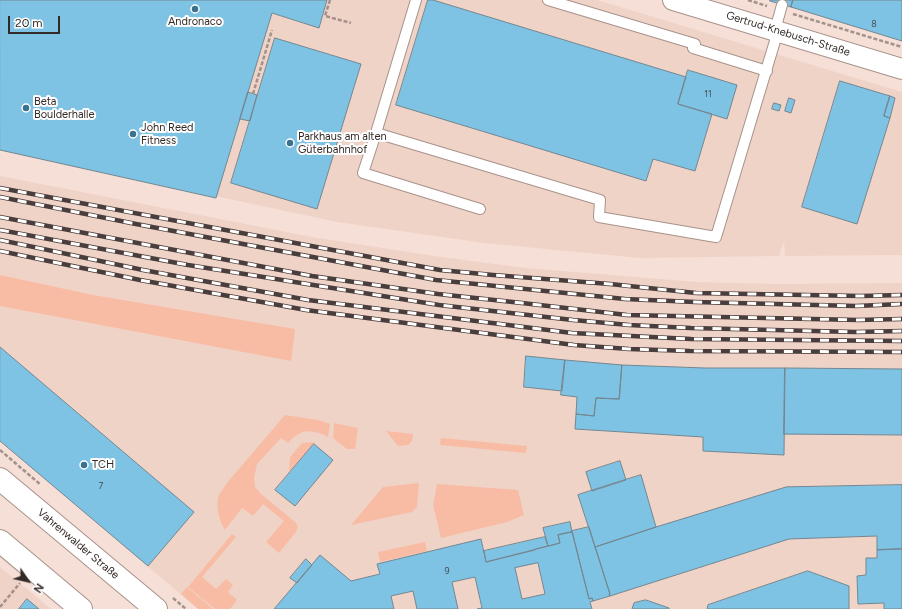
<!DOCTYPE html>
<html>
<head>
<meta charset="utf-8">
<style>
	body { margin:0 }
	#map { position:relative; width:902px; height:609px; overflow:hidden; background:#f6dfd7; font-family:Figtree,sans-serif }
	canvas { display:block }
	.north { position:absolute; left:8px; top:561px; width:40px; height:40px; -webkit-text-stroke:3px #fff; paint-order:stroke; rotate:124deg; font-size:11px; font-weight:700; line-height:16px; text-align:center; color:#332a27 }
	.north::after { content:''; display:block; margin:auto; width:14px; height:18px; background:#332a27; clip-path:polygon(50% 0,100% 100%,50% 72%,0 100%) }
	.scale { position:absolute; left:8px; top:16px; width:52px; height:18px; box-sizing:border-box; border:2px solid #332a27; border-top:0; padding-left:5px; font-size:12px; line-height:14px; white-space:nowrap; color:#332a27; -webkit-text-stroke:3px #fff; paint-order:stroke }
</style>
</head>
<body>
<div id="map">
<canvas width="902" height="609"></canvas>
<div class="north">N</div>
<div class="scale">20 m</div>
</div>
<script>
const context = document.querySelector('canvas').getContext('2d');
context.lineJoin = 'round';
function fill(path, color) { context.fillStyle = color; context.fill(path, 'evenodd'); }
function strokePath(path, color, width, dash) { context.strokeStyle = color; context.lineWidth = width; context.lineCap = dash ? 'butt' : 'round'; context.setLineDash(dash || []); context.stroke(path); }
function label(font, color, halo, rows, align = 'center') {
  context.font = font + ' Figtree,sans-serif'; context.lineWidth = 4; context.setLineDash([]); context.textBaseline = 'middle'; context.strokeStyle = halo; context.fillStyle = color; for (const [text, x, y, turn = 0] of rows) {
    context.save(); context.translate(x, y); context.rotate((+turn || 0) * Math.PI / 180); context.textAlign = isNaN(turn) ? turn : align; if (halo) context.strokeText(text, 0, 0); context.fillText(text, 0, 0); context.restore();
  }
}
const built = new Path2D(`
	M0 0H597L902 92V255L785 256 784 241 779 256 640 258 484 243 337 222 0 150Z
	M0 176 312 237 441 257 526 268 697 282 776 284 902 283V609H198L0 441Z
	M0 567 51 609H0Z`);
const green = new Path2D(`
	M0 275 93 295 295 329 291 361 0 306Z
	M285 415 318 420 330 424 328 437C311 428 300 429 288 443L281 438 257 464 254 478 255 487 260 493 295 522 298 526 296 532 279 553 266 542 284 521 263 504 253 516 242 508 225 530C219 521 215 505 219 495 221 491 224 488 226 484Z
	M334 423 358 428 355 449H347L333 438Z
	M386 431 413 434 412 441 408 445 398 446Z
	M441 438 527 446 526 453 440 445Z
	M315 442 289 472 290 457 302 443Z
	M419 483 417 507 412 512 351 525 383 487Z
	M437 484 518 490 524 515 507 522 441 538 433 505Z
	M232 534 236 537 202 577 216 589 226 579 233 585 228 592 237 600 230 609H215L188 587Z
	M425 542 427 551 380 562 378 552Z
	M187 587 213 609H198L181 594Z`);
const building = new Path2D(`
	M0 0H327L319 28 272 13 216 198 0 150Z
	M428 0H433L686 77 678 104 712 114 695 171 653 159 646 181 396 105Z
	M770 0H793L791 7 770 1Z
	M793 0H902V41L791 7Z
	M275 38 361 64 317 209 231 183Z
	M688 70 737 85 727 119 678 104Z
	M840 81 890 96 884 116 890 118 857 224 802 207Z
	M248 92 257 95 250 121 240 119Z
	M890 96 895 98 890 118 884 116Z
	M789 98 795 100 791 113 785 111Z
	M774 103 781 105 779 111 772 109Z
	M0 347 194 512 148 566 0 441Z
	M526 356 565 360 562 391 524 387Z
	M565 360 622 365 619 399 596 398 594 416 576 414 577 397 561 395Z
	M622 365 705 368H785L784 455 703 451V437L575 429 576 414 594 416 596 398 619 399Z
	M785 368 902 369V435L784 434Z
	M314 444 333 460 295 506 275 490Z
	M620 461 626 480 592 491 586 472Z
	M641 475 656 527 595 547 578 495Z
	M902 485V549L877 550V536L789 539 610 596 609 594H610L595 547 656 527 786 487Z
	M570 522 572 532 558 535 560 543 548 546 543 528Z
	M589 527 610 594H609L610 596 593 601 592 598 589 599 572 531Z
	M572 532 589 599 592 598 593 601 590 602 592 609H477L482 608 475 577 452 582 458 609H417L413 591 391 596 394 609H274L320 555 351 581 380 574 377 564 481 539 486 562 560 543 558 535ZM538 563 545 594 522 599 515 568Z
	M545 537 548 546 535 549V550L486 562 484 551Z
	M902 549V609H884V603L858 604 857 576 866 575V558H877V550Z
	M306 559 312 565 297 583 290 578Z
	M808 571 849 586V609H707L708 605Z
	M27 599 39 609H19Z
	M646 600 669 608V609H632L634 603Z`);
const path = new Path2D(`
	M330 0 325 16 351 23
	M748 0 767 6
	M793 14 902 47
	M253 94 272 30
	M0 450 41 485
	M173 598 186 609
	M0 607 20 583`);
const service = new Path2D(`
	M416 0 376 133 600 200 599 217 716 237 778 31
	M548 0 695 44 693 48 767 71
	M775 30 782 5
	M376 133 363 173 480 209`);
const minor = new Path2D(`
	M673 0 902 69`);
const secondary = new Path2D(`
	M0 479 156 609
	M0 541 81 609`);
const rail = new Path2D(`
	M0 188 440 270 493 275 610 284 696 293 861 296 902 295
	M0 197 136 224 436 280 625 299 695 302 856 306 902 304
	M0 217 312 276 438 294 522 303 627 315 858 320 902 319
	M0 230 188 265 439 305 573 320 629 325 691 328 855 332 902 331
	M0 240 143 270 308 300 572 333 691 339 902 341
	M0 251 140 280 306 310 574 345 629 349 690 351 902 352`);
const markers = [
	[195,9,4,"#3a728d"],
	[26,108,4,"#3a728d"],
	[133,134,4,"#3a728d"],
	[290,143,4,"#3a728d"],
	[84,465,4,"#3a728d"]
];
const numberNames = [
	["8",874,24],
	["11",708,94],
	["7",101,486],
	["9",447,571]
];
const poiNames = [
	["Andronaco",195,22,"center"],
	["Beta",34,102],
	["Boulderhalle",34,115],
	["John Reed",141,128],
	["Fitness",141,141],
	["Parkhaus am alten",298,137],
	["Güterbahnhof",298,150],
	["TCH",92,465]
];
const streetNames = [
	["Gertrud-Knebusch-Straße",788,34,17],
	["Vahrenwalder Straße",78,544,40]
];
fill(built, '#f0d3c7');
fill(green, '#f8bca5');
fill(building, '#7ec3e4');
strokePath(building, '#748791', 1);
strokePath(service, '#a7928a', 12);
strokePath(minor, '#a7928a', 22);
strokePath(secondary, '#a7928a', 24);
strokePath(path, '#a3918c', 2.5, [4, 2]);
strokePath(service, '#fff', 10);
strokePath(minor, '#fff', 20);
strokePath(secondary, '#fff', 22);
strokePath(rail, '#493e3b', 4.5);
strokePath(rail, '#fff', 3, [9]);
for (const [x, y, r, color] of markers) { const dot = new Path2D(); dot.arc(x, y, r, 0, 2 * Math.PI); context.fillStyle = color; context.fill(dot); strokePath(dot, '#fff', 1.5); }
label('9px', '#465056', null, numberNames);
label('11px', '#332a27', '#fff', poiNames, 'left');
label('11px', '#332a27', '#fff', streetNames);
</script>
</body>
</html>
